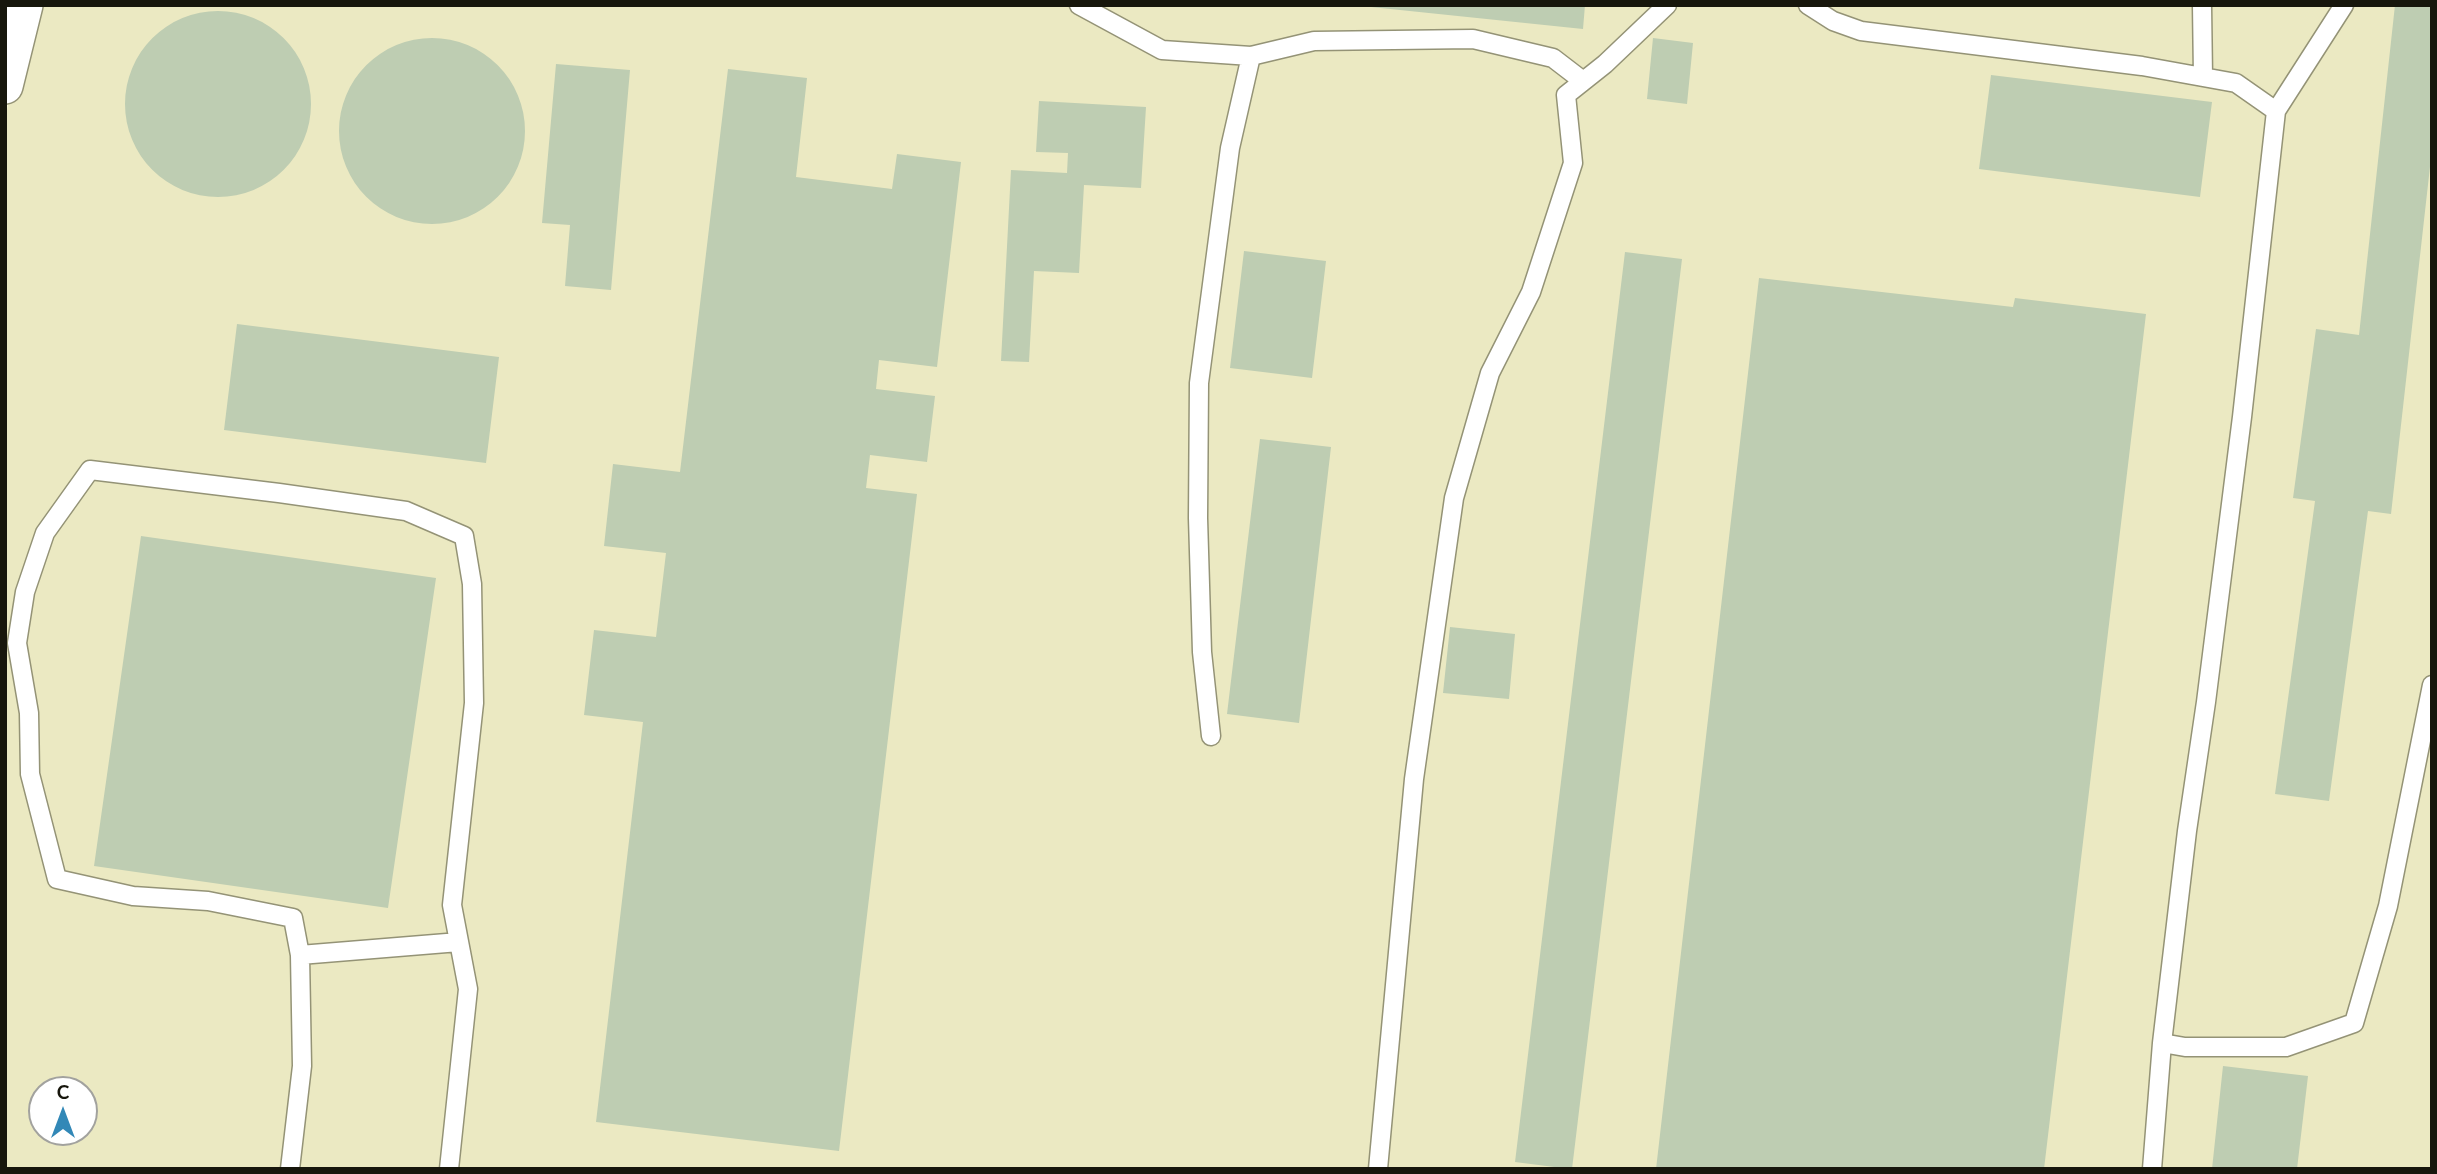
<!DOCTYPE html>
<html>
<head>
<meta charset="utf-8">
<style>
	body { margin:0 }
	#map { position:relative; width:2437px; height:1174px; overflow:hidden; background:#f8f6d7; font-family:Lato,sans-serif }
	canvas { display:block }
	.frame { position:absolute; inset:0; border:7px solid #17160c; pointer-events:none }
	.north { position:absolute; left:28px; top:1076px; width:70px; height:70px; box-sizing:border-box; background:#fff; border:2px solid #a2a29e; border-radius:50%; rotate:0deg; font-size:19px; font-weight:700; line-height:28px; text-align:center; color:#17160c }
	.north::after { content:''; display:block; margin:auto; width:24px; height:32px; background:#3288b7; clip-path:polygon(50% 0,100% 100%,50% 72%,0 100%) }
</style>
</head>
<body>
<div id="map">
<canvas width="2437" height="1174"></canvas>
<div class="frame"></div>
<div class="north">С</div>
</div>
<script>
const context = document.querySelector('canvas').getContext('2d');
context.lineJoin = 'round';
function fill(path, color) { context.fillStyle = color; context.fill(path, 'evenodd'); }
function strokePath(path, color, width, dash) { context.strokeStyle = color; context.lineWidth = width; context.lineCap = dash ? 'butt' : 'round'; context.setLineDash(dash || []); context.stroke(path); }
const built = new Path2D(`
	M32 5H2432V1169H5V118ZM42 1090H84V1132H42Z`);
const building = new Path2D(`
	M1371 5H1585L1583 29 1371 7Z
	M2395 5H2432V149L2391 514 2368 511 2329 801 2275 794 2315 501 2293 498 2316 329 2359 335Z
	M125 104a93 93 0 1 1 186 0a93 93 0 1 1-186 0Z
	M339 131a93 93 0 1 1 186 0a93 93 0 1 1-186 0Z
	M1653 38 1693 43 1687 104 1647 99Z
	M556 64 630 70 611 290 565 286 570 225 542 223Z
	M728 69 807 78 796 177 892 189 897 154 961 162 937 367 879 360 876 389 935 396 927 462 870 455 866 488 917 494 839 1151 596 1122 643 722 584 715 594 630 656 637 666 553 604 546 613 464 680 472Z
	M1991 75 2212 102 2200 197 1979 169Z
	M1039 101 1146 107 1141 188 1084 185 1079 273 1034 271 1029 362 1001 361 1011 170 1067 173 1068 153 1036 152Z
	M1244 251 1326 261 1312 378 1230 368Z
	M1625 252 1682 259 1572 1169H1570L1515 1162Z
	M1759 278 2013 307 2015 298 2146 314 2044 1169H1656Z
	M237 324 499 357 486 463 224 430Z
	M1260 439 1331 447 1299 723 1227 714Z
	M141 536 436 578 388 908 94 866Z
	M1450 627 1515 634 1509 699 1443 693Z
	M2223 1066 2308 1076 2297 1169H2212Z`);
const lane = new Path2D(`
	M1079 5 1162 50 1251 56
	M1808 5 1833 21 1861 31 2142 66 2236 83 2276 111 2242 417 2206 702 2187 831 2162 1043 2152 1169
	M2202 5 2203 77
	M2276 111 2344 5
	M1211 736 1202 652 1198 518 1199 383 1230 148 1251 56 1314 41 1473 39 1553 58 1583 81
	M300 955 459 942
	M2162 1043 2185 1047H2286L2354 1023 2388 906 2432 685
	M290 1169 302 1066 300 955 293 918 208 901 133 896 57 879 30 774 29 713 17 643 25 592 45 533 90 470 279 493 406 511 464 536 472 584 474 703 452 905 468 989 449 1169
	M1378 1169 1414 779 1454 498 1490 373 1531 292 1573 163 1566 95 1605 64 1667 5`);
const street = new Path2D(`
	M5 86 25 5`);
fill(built, '#ebe9c2');
fill(building, '#becdb2');
strokePath(lane, '#949376', 21);
strokePath(street, '#949376', 38);
strokePath(lane, '#fff', 18);
strokePath(street, '#fff', 35);
</script>
</body>
</html>
